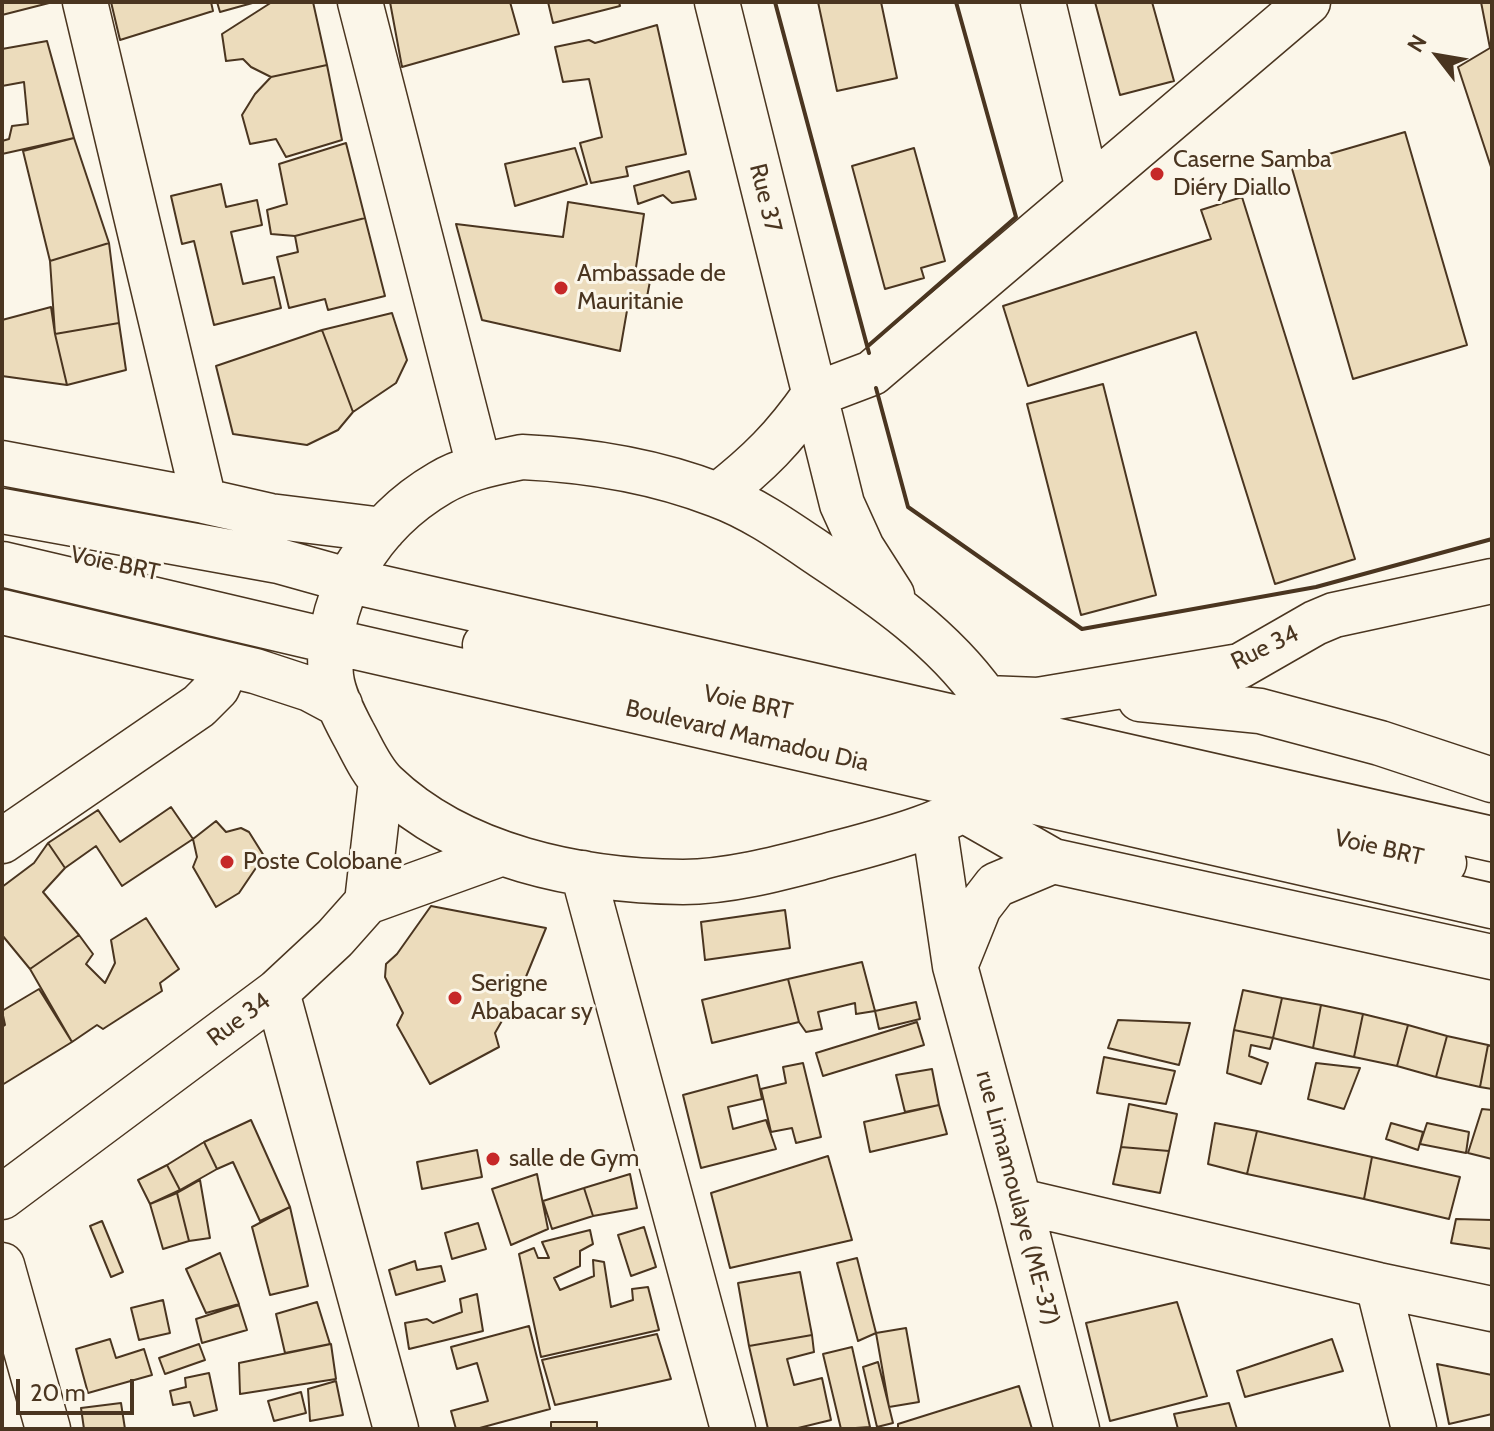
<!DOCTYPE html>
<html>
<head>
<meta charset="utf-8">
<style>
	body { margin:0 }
	#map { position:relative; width:1494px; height:1431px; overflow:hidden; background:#fbf6e9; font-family:Cabin,sans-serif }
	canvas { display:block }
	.frame { position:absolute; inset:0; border:4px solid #4a3520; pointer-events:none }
	.north { position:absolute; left:1398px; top:16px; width:80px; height:80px; -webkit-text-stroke:6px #fbf6e9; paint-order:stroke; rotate:301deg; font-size:22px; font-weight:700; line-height:32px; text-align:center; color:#4a3520 }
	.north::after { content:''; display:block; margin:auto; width:28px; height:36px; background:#4a3520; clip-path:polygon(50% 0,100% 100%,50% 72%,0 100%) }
	.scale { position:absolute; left:16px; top:1379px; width:118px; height:36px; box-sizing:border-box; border:4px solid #4a3520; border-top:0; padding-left:10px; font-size:24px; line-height:28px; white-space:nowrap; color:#4a3520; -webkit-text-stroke:6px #fbf6e9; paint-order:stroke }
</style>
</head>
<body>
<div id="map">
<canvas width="1494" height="1431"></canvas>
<div class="frame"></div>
<div class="north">N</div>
<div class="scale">20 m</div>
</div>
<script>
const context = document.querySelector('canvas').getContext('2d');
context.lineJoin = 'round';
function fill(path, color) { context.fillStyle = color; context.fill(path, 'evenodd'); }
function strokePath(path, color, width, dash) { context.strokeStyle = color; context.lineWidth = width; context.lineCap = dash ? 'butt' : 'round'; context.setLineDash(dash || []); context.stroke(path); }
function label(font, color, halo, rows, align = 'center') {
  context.font = font + ' Cabin,sans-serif'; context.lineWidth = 6; context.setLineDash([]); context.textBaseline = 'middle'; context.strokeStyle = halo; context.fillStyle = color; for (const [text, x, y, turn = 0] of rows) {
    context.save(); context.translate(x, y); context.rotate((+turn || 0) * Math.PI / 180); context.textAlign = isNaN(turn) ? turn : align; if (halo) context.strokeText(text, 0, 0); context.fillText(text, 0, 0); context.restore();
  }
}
const building = new Path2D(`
	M2 2H53L2 15Z
	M111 2H211L213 11 120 40Z
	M217 2H256L220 12Z
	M272 2H313L327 65 271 77 251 67 243 59 226 61 222 34Z
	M390 2H510L519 34 402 67Z
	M548 2H619L620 6 553 23Z
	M818 2H881L897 78 837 91Z
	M1095 2H1152L1174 81 1120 95Z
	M1481 2H1492V170L1458 67 1490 48Z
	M657 25 686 154 626 167 628 176 591 183 580 143 602 137 589 79 563 82 555 47 589 40 595 43Z
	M47 41 74 138 2 154V141L9 139 12 126 28 124 24 82 2 86V49Z
	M327 65 342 140 286 157 276 139 250 144 242 115 255 94 271 77Z
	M1405 132 1467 345 1353 379 1291 165Z
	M74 138 109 243 50 261 23 151Z
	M346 143 365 218 295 236 271 234 267 210 287 204 279 164Z
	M575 148 587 184 515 206 505 164Z
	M914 148 945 261 921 268 924 278 885 289 852 166Z
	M689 171 696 199 672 203 663 195 638 204 634 186Z
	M221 184 226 207 257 200 262 225 231 232 243 284 274 277 281 308 214 325 194 241 182 244 171 196Z
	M1242 197 1355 559 1275 584 1196 332 1028 386 1003 306 1211 239 1201 210Z
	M568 202 644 214 635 274 651 276 646 302 629 299 620 351 482 320 456 224 563 237Z
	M365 218 385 296 328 310 325 299 289 308 277 257 298 252 295 236Z
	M109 243 119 323 55 334 50 261Z
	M51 307 55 334 67 385 2 376V320Z
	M392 313 407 360 396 383 353 412 322 330Z
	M119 323 126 370 67 385 55 334Z
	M322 330 353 412 338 430 307 445 233 434 216 366Z
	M1103 384 1156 595 1081 615 1027 404Z
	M171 807 193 839 122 886 96 846 65 868 48 843 98 810 120 842Z
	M216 821 226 832 241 828 249 832 264 856 239 893 216 907 193 867 197 857 193 839Z
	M48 843 65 868 43 892 79 935 30 969 2 935V887L34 863Z
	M431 906 546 928 523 984 495 1033 499 1047 430 1084 397 1025 403 1013 385 977 386 964 397 954Z
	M785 910 790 948 705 960 701 922Z
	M146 918 179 969 160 983 162 991 103 1029 97 1025 72 1042 30 969 79 935 93 954 86 964 105 983 115 963 111 940Z
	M862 962 875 1011 856 1014 855 1003 818 1012 822 1029 806 1032 799 1022 788 979Z
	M788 979 799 1022 712 1043 702 1000Z
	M39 989 72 1042 2 1085V1027L5 1025 2 1011Z
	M1243 990 1282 998 1273 1038 1234 1030Z
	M1282 998 1321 1005 1313 1048 1273 1038Z
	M916 1002 920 1019 879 1029 875 1011Z
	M1321 1005 1363 1014 1354 1057 1313 1048Z
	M1363 1014 1408 1025 1397 1066 1354 1057Z
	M1118 1020 1190 1023 1179 1065 1108 1048Z
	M917 1022 924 1045 823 1076 816 1053Z
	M1408 1025 1447 1036 1436 1077 1397 1066Z
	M1234 1030 1273 1038 1270 1049 1251 1045 1249 1056 1268 1063 1261 1084 1227 1073Z
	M1447 1036 1488 1045 1480 1087 1436 1077Z
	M1488 1045 1492 1046V1089L1480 1087Z
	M1104 1057 1175 1071 1166 1104 1097 1093Z
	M803 1063 821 1137 796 1143 792 1128 771 1132 761 1089 786 1083 783 1067Z
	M1316 1063 1360 1068 1344 1109 1308 1099Z
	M932 1069 939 1105 905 1112 896 1075Z
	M757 1075 762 1099 728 1107 733 1129 766 1120 776 1149 701 1168 683 1095Z
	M1129 1104 1177 1114 1169 1151 1121 1147Z
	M939 1105 947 1134 870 1152 864 1122Z
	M1482 1109 1492 1110V1159L1468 1153Z
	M251 1120 290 1207 260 1221 233 1162 217 1169 204 1142Z
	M1215 1123 1257 1131 1247 1174 1208 1164Z
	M1391 1123 1423 1132 1418 1150 1386 1139Z
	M1427 1123 1469 1132 1466 1153 1420 1144Z
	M1257 1131 1372 1157 1364 1199 1247 1174Z
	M204 1142 217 1169 180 1190 167 1165Z
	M1121 1147 1169 1151 1160 1193 1113 1184Z
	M477 1150 482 1177 422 1189 417 1162Z
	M828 1156 852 1240 730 1268 711 1193Z
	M1372 1157 1460 1177 1449 1219 1364 1199Z
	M167 1165 180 1190 150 1204 138 1180Z
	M537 1174 548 1229 511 1245 492 1189Z
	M630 1174 637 1208 593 1216 584 1188Z
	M200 1180 210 1238 189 1241 177 1193Z
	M584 1188 593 1216 552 1229 543 1201Z
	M177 1193 189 1241 163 1249 150 1204Z
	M290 1207 308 1286 270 1295 252 1227Z
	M1456 1219 1492 1220V1249L1451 1243Z
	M102 1221 123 1272 111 1277 90 1226Z
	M478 1223 486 1249 452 1259 445 1233Z
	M644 1227 656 1267 631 1276 618 1235Z
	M590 1230 593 1244 580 1251V1266L554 1278 560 1290 594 1276 593 1260 604 1262 611 1307 633 1300 632 1289 648 1287 659 1330 541 1357 519 1254 534 1248 538 1258H549L542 1242Z
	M220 1253 239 1304 206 1313 186 1269Z
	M857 1258 876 1333 858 1341 837 1263Z
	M415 1261 417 1270 441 1266 445 1281 396 1295 389 1270Z
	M800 1272 812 1335 749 1346 738 1283Z
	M477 1294 483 1331 409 1349 405 1323 427 1319 433 1323 462 1312 460 1299Z
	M163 1300 170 1333 139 1340 131 1308Z
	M317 1302 330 1344 285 1353 276 1314Z
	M1177 1302 1207 1396 1110 1421 1086 1323Z
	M239 1305 247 1330 202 1343 196 1319Z
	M529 1326 550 1409 476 1429H456L451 1411 488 1401 477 1363 457 1369 451 1347Z
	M906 1328 919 1402 889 1407 876 1333Z
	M657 1334 671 1379 555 1405 542 1360Z
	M812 1335 814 1352 787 1359 794 1385 822 1378 831 1420 794 1429H768L749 1346Z
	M110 1339 116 1358 144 1349 152 1375 88 1393 76 1349Z
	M1332 1339 1343 1371 1245 1397 1237 1371Z
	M199 1344 205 1360 165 1374 159 1358Z
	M331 1344 336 1379 240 1394 239 1363Z
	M852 1347 870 1427 841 1429 823 1354Z
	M878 1362 893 1423 877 1427 863 1367Z
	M1437 1364 1492 1375V1414L1449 1424Z
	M209 1373 217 1410 194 1416 190 1402 173 1405 170 1391 186 1387 185 1378Z
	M336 1381 343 1415 310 1421 308 1389Z
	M1019 1386 1032 1429H898V1424Z
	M301 1392 306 1413 274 1421 268 1401Z
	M121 1403 125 1429H84L81 1408Z
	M1229 1403 1237 1429H1178L1174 1414Z
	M551 1422H597V1429H551Z`);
const minor = new Path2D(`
	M85 2 204 501
	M360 2 479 466
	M717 2 842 504 862 548 892 595
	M1043 2 1088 189
	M814 395 872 373 1308 2
	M522 457C588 460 655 471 717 495 755 509 788 533 822 556 881 595 943 638 985 697 990 703 997 710 1000 718 1005 731 1003 756 998 769 996 777 993 787 988 792 953 826 866 845 819 858 777 869 727 882 683 882 580 881 461 857 385 784 371 771 362 749 353 733 344 716 333 695 331 676 323 598 373 522 440 483 465 468 494 463 522 457Z
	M2 463 204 501 270 516 383 530
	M718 495C759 463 784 438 814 395
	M2 511 279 561 347 580 1492 839
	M2 564 330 641 1492 906
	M2 612 255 671 310 689 340 705
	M485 645 920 741 1444 863
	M986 698 1038 700 1240 666 1315 623 1334 615 1492 581
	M1140 699 1260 711 1380 743 1492 780
	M962 809 1053 861 1492 957
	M934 824 955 966 1019 1201 1077 1429
	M2 841 199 706 217 688 227 666
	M583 873 733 1429
	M367 902 500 854
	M956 964 979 907 996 885 1053 861
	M277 992 396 1429
	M2 1197 277 992 335 938 367 902 381 781
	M1019 1201 1378 1285 1492 1309
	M2 1265 48 1429
	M1378 1285 1414 1429`);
const wall = new Path2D(`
	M775 2 869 353
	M868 346 1016 217 956 2
	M876 388 908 507 1082 629 1316 587 1492 539`);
const markers = [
	[1157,174,8,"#c62828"],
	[561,288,8,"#c62828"],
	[227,862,8,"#c62828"],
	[455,998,8,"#c62828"],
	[493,1159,8,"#c62828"]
];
const poiNames = [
	["Caserne Samba",1173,160],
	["Diéry Diallo",1173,188],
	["Ambassade de",577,274],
	["Mauritanie",577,302],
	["Poste Colobane",243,862],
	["Serigne",471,984],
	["Ababacar sy",471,1012],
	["salle de Gym",509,1159]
];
const streetNames = [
	["Rue 37",765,198,76],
	["Voie BRT",115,564,12],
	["Rue 34",1265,648,-26],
	["Voie BRT",748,703,12],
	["Boulevard Mamadou Dia",747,736,13],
	["Voie BRT",1379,848,13],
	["Rue 34",239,1020,-37],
	["rue Limamoulaye (ME-37)",1017,1198,75]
];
fill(building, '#ecdcbc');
strokePath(building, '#4a3520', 2);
strokePath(minor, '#4a3520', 47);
strokePath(minor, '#fbf6e9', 44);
strokePath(wall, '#4a3520', 4);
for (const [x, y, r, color] of markers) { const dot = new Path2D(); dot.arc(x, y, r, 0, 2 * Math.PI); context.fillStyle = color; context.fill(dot); strokePath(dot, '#fbf6e9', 3); }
label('24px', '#4a3520', '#fbf6e9', poiNames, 'left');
label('24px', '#4a3520', '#fbf6e9', streetNames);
</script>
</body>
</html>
